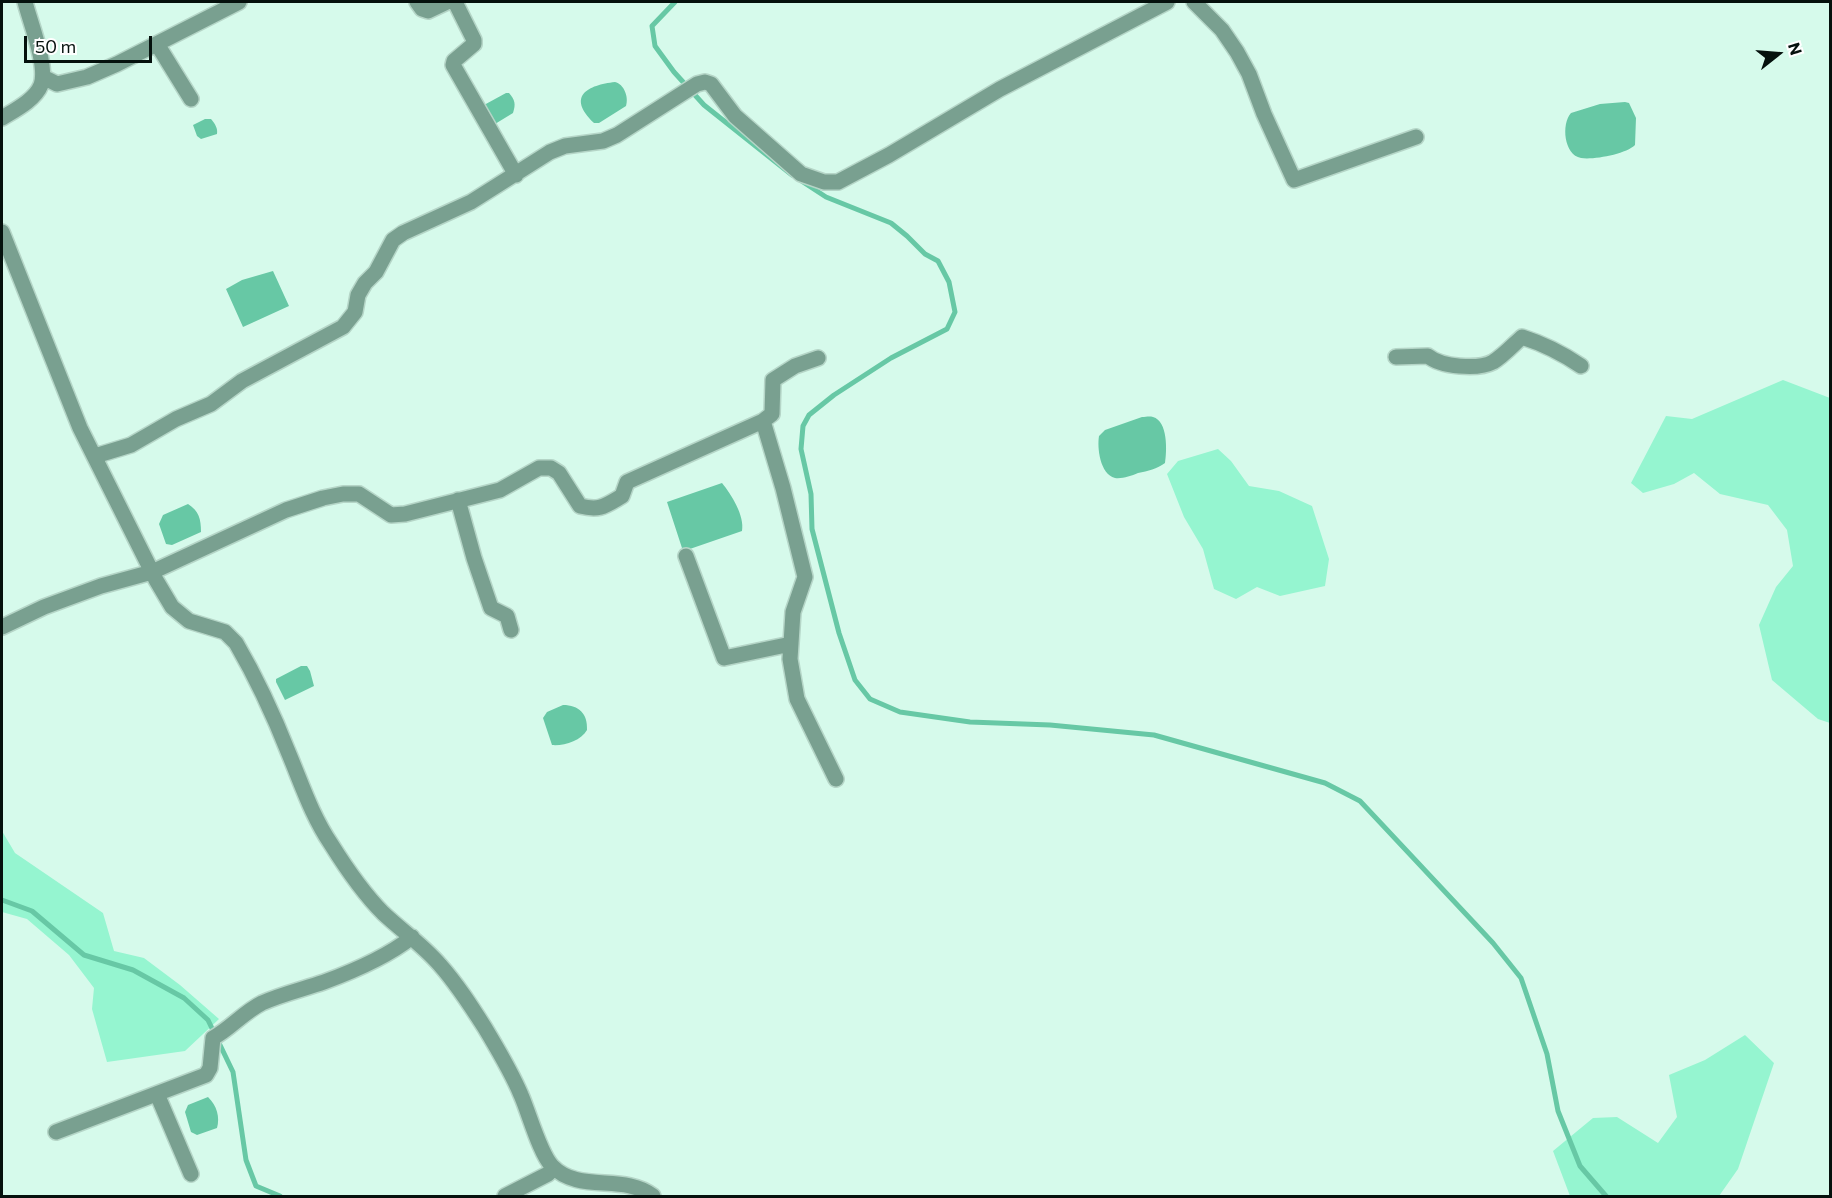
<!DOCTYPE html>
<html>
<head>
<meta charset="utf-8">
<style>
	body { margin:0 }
	#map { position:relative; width:1832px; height:1198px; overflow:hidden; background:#d6faeb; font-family:Commissioner,sans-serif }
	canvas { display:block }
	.frame { position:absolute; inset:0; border:3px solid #05110d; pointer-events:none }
	.north { position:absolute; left:1748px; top:24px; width:60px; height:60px; -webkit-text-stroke:4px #fff; paint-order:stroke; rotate:73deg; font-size:16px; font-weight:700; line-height:24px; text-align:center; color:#05110d }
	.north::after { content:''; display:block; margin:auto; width:21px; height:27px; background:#05110d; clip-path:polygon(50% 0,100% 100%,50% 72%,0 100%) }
	.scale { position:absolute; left:24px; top:36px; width:128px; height:27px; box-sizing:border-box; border:3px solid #05110d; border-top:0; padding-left:8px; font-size:18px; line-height:21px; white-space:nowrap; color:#05110d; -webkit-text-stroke:4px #fff; paint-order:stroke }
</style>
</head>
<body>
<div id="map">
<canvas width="1832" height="1198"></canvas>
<div class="frame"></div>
<div class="north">N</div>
<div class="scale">50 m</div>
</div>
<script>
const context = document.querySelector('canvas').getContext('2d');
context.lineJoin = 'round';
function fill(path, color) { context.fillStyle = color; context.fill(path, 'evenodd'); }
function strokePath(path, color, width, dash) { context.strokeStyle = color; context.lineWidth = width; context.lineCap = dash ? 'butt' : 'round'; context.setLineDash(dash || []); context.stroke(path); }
const green = new Path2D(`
	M1783 380 1830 398V723L1818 719 1772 680 1759 625 1776 587 1793 566 1787 530 1768 505 1720 494 1694 473 1674 484 1643 493 1631 483 1666 416 1692 419Z
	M1218 449 1231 461 1249 486 1279 491 1312 506 1329 559 1325 586 1280 596 1257 587 1236 599 1214 589 1203 549 1184 517 1167 474 1178 461Z
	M2 831 15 853 103 913 114 951 144 958 180 985 219 1019 185 1051 107 1062 92 1009 94 988 69 955 27 919 2 912Z
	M1745 1035 1774 1063 1738 1169 1719 1196H1570L1553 1151 1593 1118 1617 1117 1658 1143 1677 1117 1669 1075 1705 1060Z`);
const water = new Path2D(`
	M615 82C624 84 629 97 626 106L599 123H594C566 96 588 85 615 82Z
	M506 93H509C515 100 516 104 513 113L495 124 484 105Z
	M1625 102 1629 103 1636 118 1635 145C1626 154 1594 160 1581 158 1564 155 1561 124 1571 113L1600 104Z
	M205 119H211C215 124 218 128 217 134L201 139 197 136 193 125Z
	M273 271 289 306 243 327 226 289 242 280Z
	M1142 417C1146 417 1149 416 1153 417 1168 421 1167 451 1165 463 1157 469 1148 471 1138 473 1131 476 1122 479 1115 478 1100 474 1097 448 1099 436L1105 430Z
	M722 483C731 494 745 516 742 531L684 551 682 548 667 502Z
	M188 504C199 511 201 519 201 532L172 545 166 544 159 524 163 515Z
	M301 666H307L310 671 314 686 285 700 276 682V679Z
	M563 705C579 705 588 714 587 730 581 741 564 746 552 745L543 718 547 712Z
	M208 1097C217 1106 220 1117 217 1128L197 1135 191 1132 185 1112 188 1105Z`);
const stream = new Path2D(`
	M675 2 652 26 655 46 674 72 704 105 792 175
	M800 180 826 197 891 223 907 236 925 254 938 261 949 282 955 312 947 329 891 358 834 395 809 415 803 426 801 449 811 494 812 529 839 633 855 680 870 699 900 712 970 722 1050 725 1154 735 1325 783 1360 801 1493 943 1521 978 1547 1054 1558 1111 1580 1166 1606 1196
	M2 900 32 911 84 955 133 970 184 998 208 1020 233 1072 246 1160 256 1186 280 1196`);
const minor = new Path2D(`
	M417 2 422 9 428 11 447 2
	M455 2 474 40V44L454 61 453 65 516 175
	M1194 2 1222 30 1237 52 1249 74 1264 114 1294 180 1416 137
	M157 44 191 99
	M43 77 57 84 87 77 117 64 239 2
	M2 118C15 110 35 100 41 85 48 66 30 22 25 2
	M2 232 80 428 156 580 172 607 189 621 225 632 236 643C257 679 274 716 289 754 302 785 312 816 331 844 346 868 363 893 383 913 402 931 423 945 440 965 457 984 471 1006 485 1028 498 1050 511 1071 521 1095 529 1113 540 1154 552 1166 579 1194 623 1173 653 1196
	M1396 357 1428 356C1441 367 1478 370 1493 362 1503 356 1513 345 1522 337 1544 344 1562 353 1581 366
	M818 358 795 366 773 380 772 414 763 421 783 488 805 577 793 612 790 659 797 699 836 779
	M95 456 131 445 176 419 211 404 242 381 343 327 355 312 358 295 365 283 376 272 393 240 403 233 471 202 550 152 565 146 603 141 617 135 697 84 705 82 711 84 735 116 801 174 824 182H838L889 155 1000 89 1167 2
	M458 500 474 558 491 608 507 616 511 630
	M686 556 724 658 791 644
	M2 627 44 607 101 586 152 572 286 510 323 498 343 494H359L391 515 405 514 500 490 539 468H551L559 473 580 506C600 511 605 506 622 496L627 482 763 421
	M157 1094 191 1174
	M56 1132 206 1075 210 1068 213 1038C231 1028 244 1012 262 1003 282 994 304 989 324 982 354 971 387 957 412 937
	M505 1196 548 1174 554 1168`);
fill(green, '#95f5d0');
fill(water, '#67c8a5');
strokePath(stream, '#67c8a5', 5);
strokePath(minor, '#b5d5c7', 18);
strokePath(minor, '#79a090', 15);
</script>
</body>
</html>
